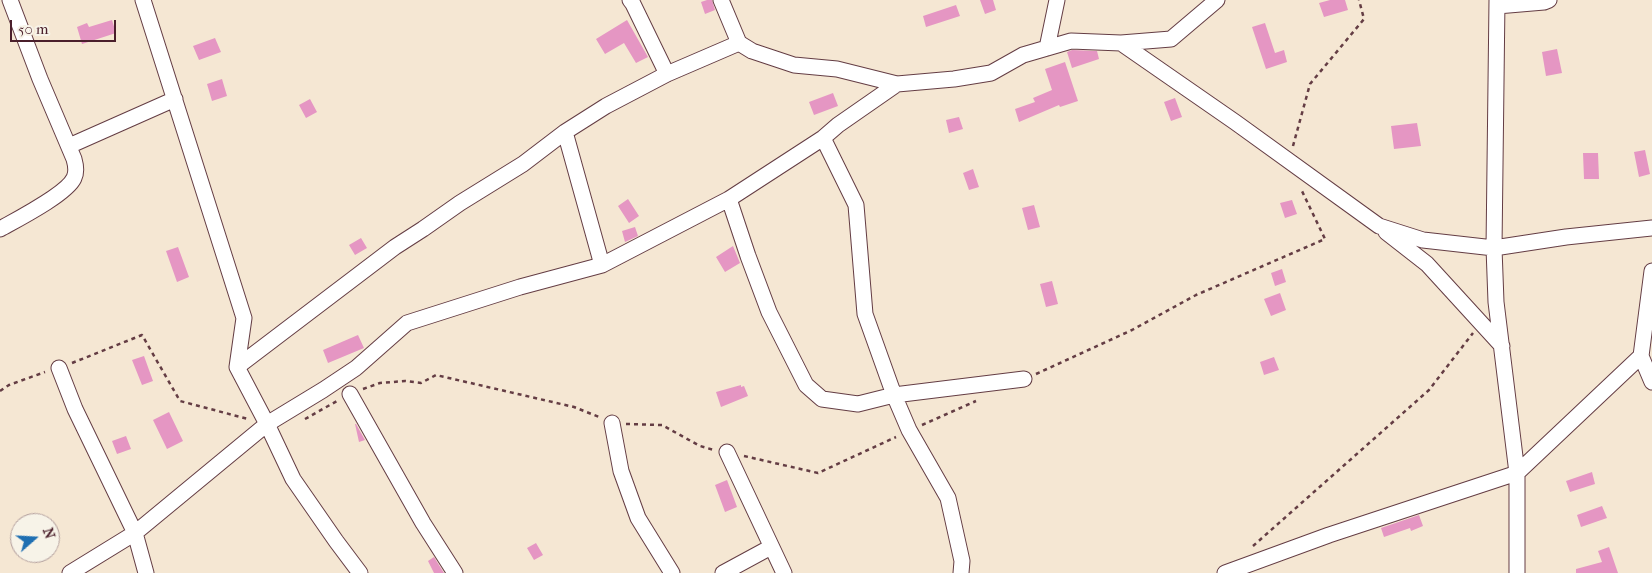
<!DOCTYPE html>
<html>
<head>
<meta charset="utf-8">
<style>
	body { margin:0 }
	#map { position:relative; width:1652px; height:573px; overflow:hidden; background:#f5e7d3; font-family:"IM FELL French Canon",serif }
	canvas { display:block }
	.north { position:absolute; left:10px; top:513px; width:50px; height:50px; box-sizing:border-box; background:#f7f3e8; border:1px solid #b29e9c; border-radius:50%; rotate:71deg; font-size:14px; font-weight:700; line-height:20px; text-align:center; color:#4a1f2b }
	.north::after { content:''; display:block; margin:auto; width:18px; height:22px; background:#1f6fb2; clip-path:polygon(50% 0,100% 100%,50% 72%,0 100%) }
	.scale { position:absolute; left:10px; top:20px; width:106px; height:22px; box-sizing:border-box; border:2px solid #4a1f2b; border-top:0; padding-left:6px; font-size:15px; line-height:18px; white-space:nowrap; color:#4a1f2b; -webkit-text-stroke:4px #f7f3e8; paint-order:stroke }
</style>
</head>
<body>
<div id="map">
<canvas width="1652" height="573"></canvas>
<div class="north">N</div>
<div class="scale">50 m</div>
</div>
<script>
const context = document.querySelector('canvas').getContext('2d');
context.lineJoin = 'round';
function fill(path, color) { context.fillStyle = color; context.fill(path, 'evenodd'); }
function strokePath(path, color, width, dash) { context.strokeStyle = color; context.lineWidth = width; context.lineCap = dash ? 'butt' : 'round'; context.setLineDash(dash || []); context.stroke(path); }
const building = new Path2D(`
	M707 0H712L715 10 705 14 701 2Z
	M980 0H993L996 10 985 14Z
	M1330 0H1345L1348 10 1324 17 1319 3Z
	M956 5 960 16 926 27 923 16Z
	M112 20 116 33 82 44 77 27 87 23 89 27Z
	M627 20 648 57 636 63 624 43 605 54 596 39Z
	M1265 23 1275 53 1284 50 1287 62 1266 69 1252 27Z
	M215 38 221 52 199 60 193 46Z
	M1557 49 1562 73 1546 76 1542 52Z
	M1072 50 1097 51 1099 59 1072 68 1067 52Z
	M1065 62 1078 101 1060 107 1059 105 1019 122 1015 109 1035 102 1033 98 1052 90 1045 69Z
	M222 79 227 96 212 101 207 84Z
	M833 93 838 106 814 115 809 102Z
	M1175 98 1182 117 1171 121 1164 102Z
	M310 99 317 112 306 118 299 105Z
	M959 117 963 129 949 133 946 120Z
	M1417 123 1421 146 1394 149 1391 126Z
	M1645 150 1650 174 1639 177 1634 152Z
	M1583 153H1598L1599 179H1584Z
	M973 169 979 187 969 190 963 173Z
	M628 199 639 216 629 223 618 206Z
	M1292 200 1297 214 1285 218 1280 203Z
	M1034 205 1040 227 1028 230 1022 208Z
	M635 227 638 236 625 242 622 231Z
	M361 238 367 248 355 255 349 245Z
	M733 246 740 263 725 272 716 257Z
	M178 247 189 277 177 282 166 251Z
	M1282 269 1286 282 1275 286 1271 273Z
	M1052 281 1058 304 1046 307 1040 284Z
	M1280 293 1286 310 1271 316 1264 299Z
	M358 335 364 348 328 363 323 350Z
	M144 356 153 381 142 385 132 360Z
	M1274 357 1279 370 1264 375 1260 362Z
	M741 385V387L744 386 748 396 721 407 716 392Z
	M169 412 183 441 167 449 153 420Z
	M355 424H356L365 440 359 442Z
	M126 436 131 449 117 454 112 441Z
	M1592 472 1595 484 1570 492 1566 481Z
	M727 480 737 507 725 512 715 485Z
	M1602 506 1607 518 1581 527 1577 515Z
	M1419 515 1423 526 1411 531 1410 528 1384 537 1381 528Z
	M536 543 543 555 534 560 527 548Z
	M1609 547 1618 573H1576V569L1602 562 1598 551Z
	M434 557 444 573H434L428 561Z`);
const path = new Path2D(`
	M1293 146 1310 84 1364 19 1359 0
	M72 363 142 335 180 401 248 419
	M1036 374 1132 330 1196 295 1325 239 1301 189
	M363 389 380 383 405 381 421 383 436 375 574 407 599 417
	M0 391 9 385 45 372
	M305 419 337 401
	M626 424 662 425 700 446 714 450
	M922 425 976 401
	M744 456 818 473 896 437
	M1253 546 1429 390 1473 333`);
const street = new Path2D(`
	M630 0 633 4 667 74
	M721 0 739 43 752 51 794 65 837 69 897 84 954 79 991 73 1023 55 1071 41 1121 43 1235 122 1379 226 1423 240 1494 248 1566 237 1652 228
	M1497 0 1494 248 1496 302 1517 473V573
	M1497 6 1544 2 1549 0
	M1121 43 1171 39 1217 0
	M1047 48 1057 0
	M565 132 602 265
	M823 138 856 205 865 314 894 395 909 430 948 498 962 561 961 573
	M69 146 175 99
	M729 199 823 138 838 125 897 84
	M0 229C16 220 67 194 74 178 77 172 76 166 74 159L40 79 10 0
	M1386 232 1427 264 1502 346
	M1641 356 1652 382
	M237 367 395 247 423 229 460 203 523 164 565 132 606 106 667 74 739 43
	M59 368 75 409 135 533 146 573
	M350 394 423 523 455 573
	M612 423 621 471 638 518 672 573
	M727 452 784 573
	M70 573 135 533 267 424 237 367 244 318 143 0
	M360 573 336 541 293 479 267 424 323 390 356 368 407 323 520 287 602 265 729 199 748 256 769 312 806 385 822 399 858 404 894 395 1024 379
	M723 573 771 547
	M1225 573 1329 535 1517 473 1641 356 1652 271`);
fill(building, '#e596c3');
strokePath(street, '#643d44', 17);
strokePath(path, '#643d44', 2.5, [4, 4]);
strokePath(street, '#fff', 15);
</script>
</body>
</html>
